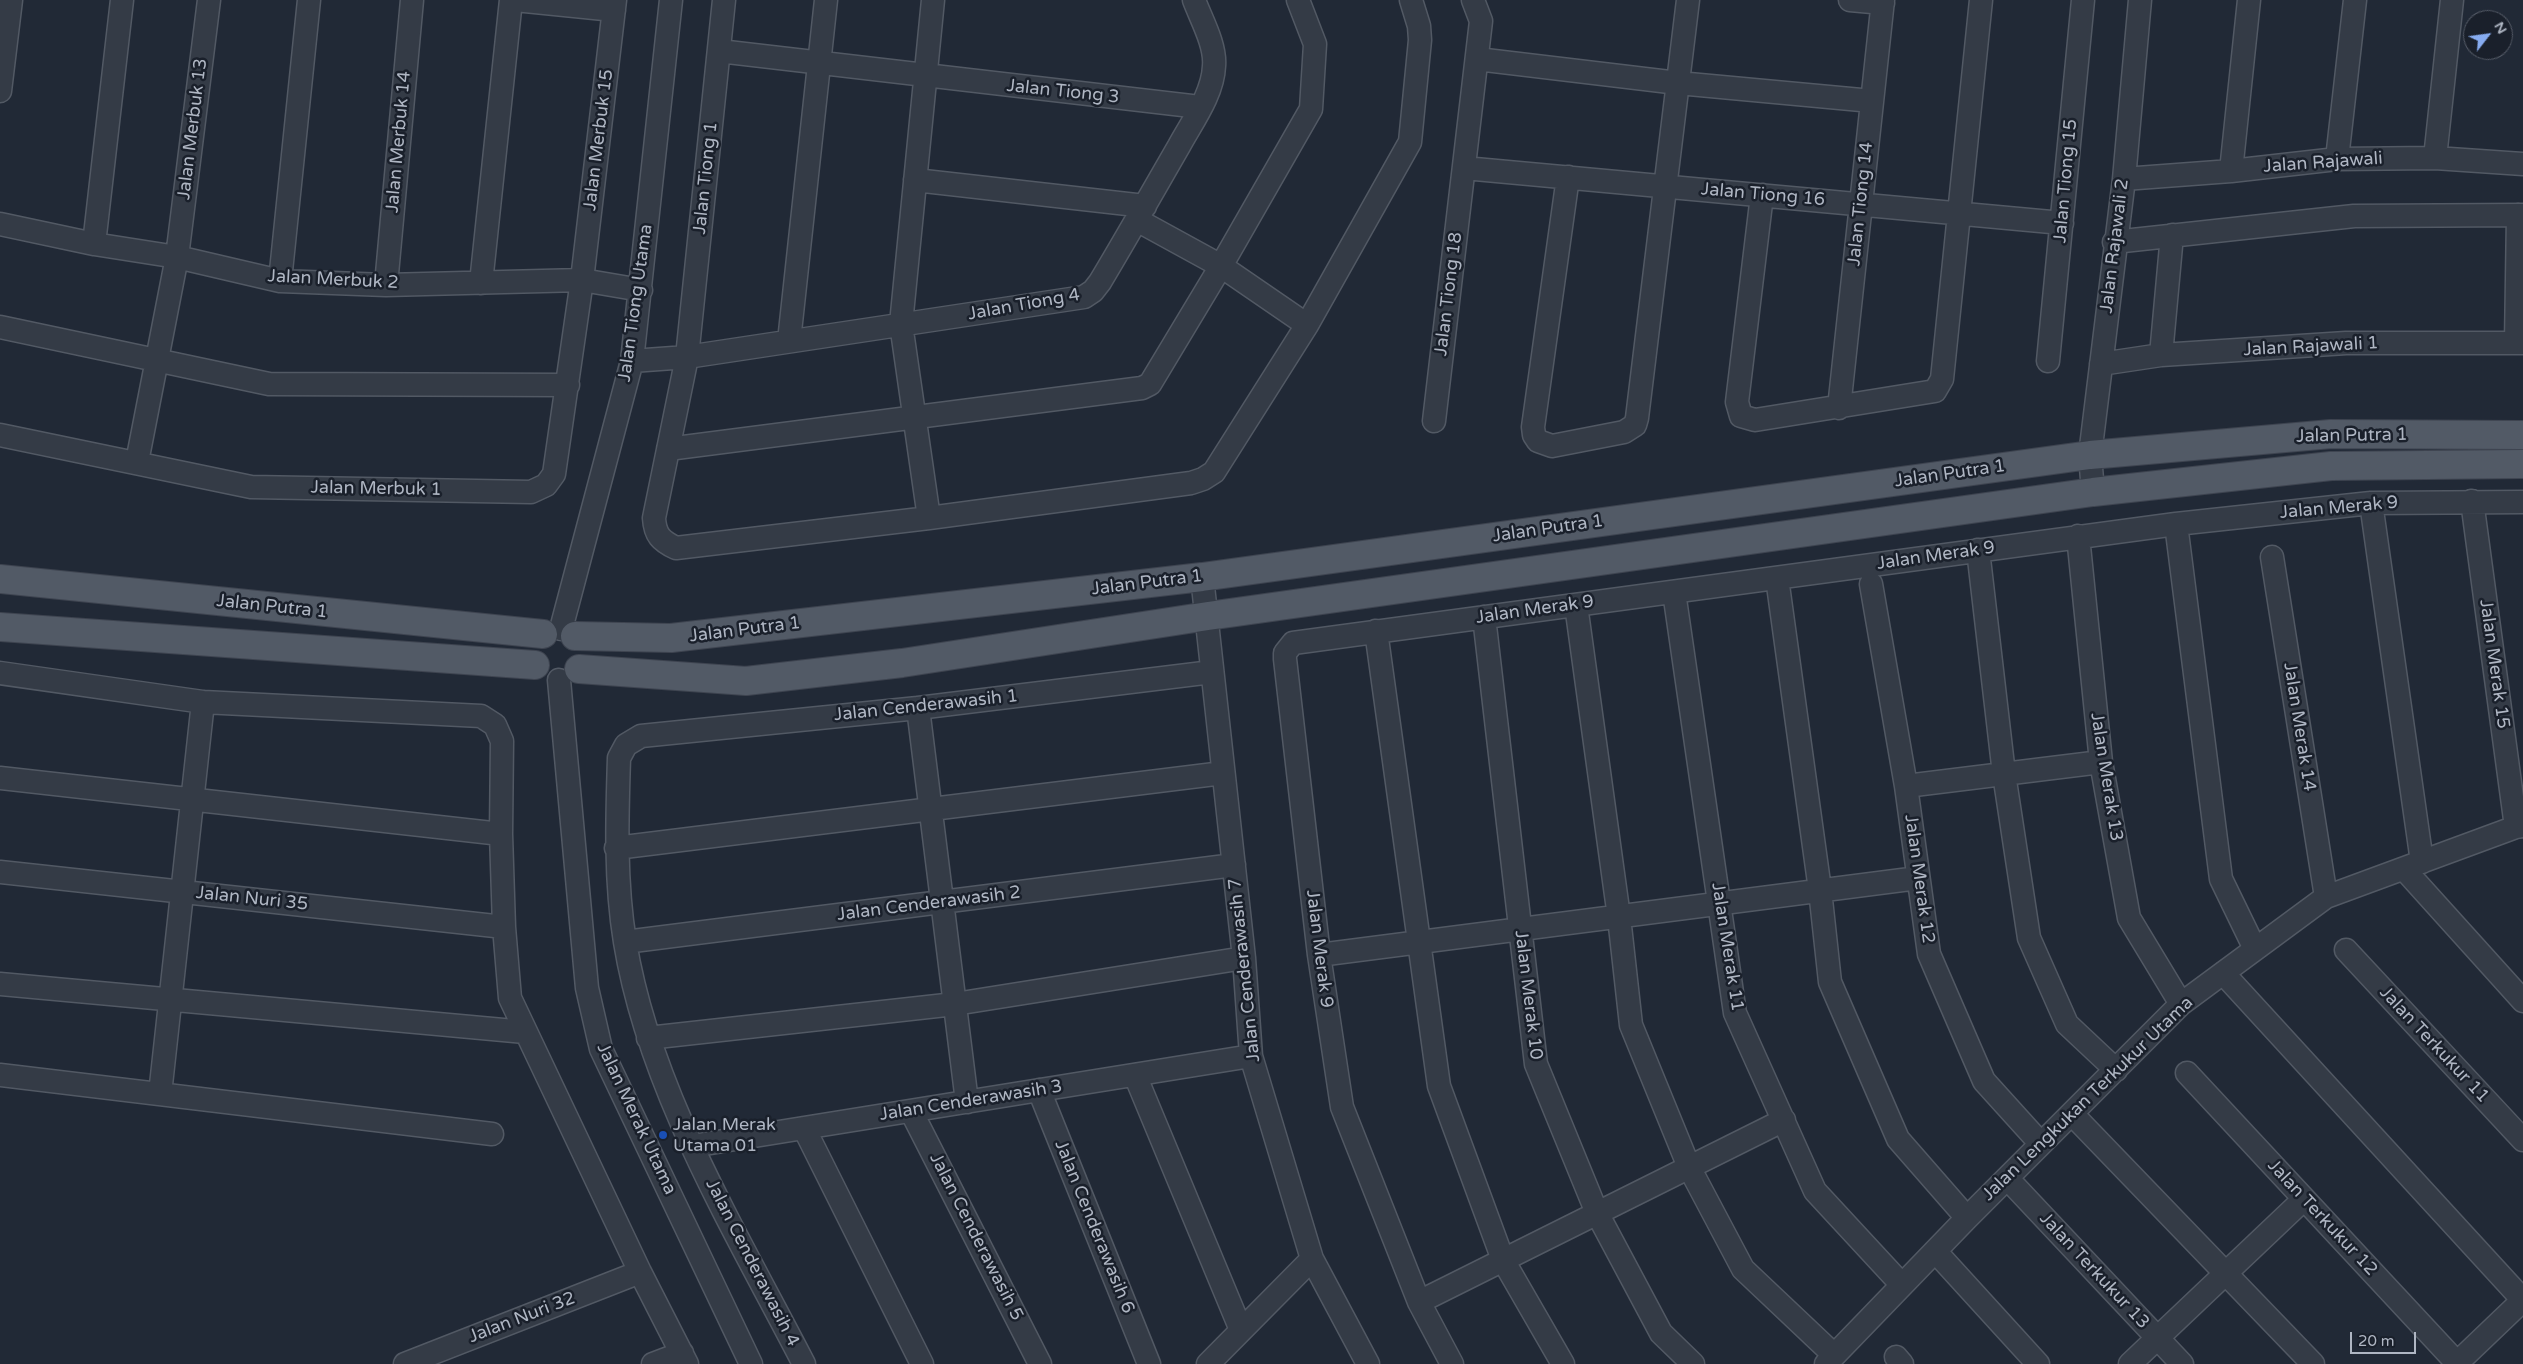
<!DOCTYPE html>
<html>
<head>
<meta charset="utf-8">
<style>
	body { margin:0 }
	#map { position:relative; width:2523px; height:1364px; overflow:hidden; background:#212936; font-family:"Varela Round",sans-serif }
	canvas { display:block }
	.north { position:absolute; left:2463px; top:10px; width:50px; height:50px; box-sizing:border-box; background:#1a202b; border:1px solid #565c68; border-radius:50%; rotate:60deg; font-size:14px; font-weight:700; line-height:20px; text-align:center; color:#afb6c3 }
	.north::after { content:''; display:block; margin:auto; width:18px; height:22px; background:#86abf0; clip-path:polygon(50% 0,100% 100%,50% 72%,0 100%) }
	.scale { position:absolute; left:2350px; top:1332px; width:66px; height:22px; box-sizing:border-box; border:2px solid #afb6c3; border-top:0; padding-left:6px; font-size:15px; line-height:18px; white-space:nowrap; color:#afb6c3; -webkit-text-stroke:4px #1a202b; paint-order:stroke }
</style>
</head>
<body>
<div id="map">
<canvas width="2523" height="1364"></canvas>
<div class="north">N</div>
<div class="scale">20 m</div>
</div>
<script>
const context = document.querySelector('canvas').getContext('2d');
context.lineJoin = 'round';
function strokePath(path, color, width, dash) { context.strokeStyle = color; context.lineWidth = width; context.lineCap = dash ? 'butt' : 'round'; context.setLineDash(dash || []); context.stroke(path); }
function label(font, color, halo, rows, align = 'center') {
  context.font = font + ' "Varela Round",sans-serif'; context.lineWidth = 5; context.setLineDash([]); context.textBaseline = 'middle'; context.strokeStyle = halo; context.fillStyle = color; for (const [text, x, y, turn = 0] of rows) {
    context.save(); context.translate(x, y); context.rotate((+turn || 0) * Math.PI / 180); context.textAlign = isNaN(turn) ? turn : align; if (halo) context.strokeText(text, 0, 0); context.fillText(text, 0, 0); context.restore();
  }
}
const minor = new Path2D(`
	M515 0 614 10
	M724 0 687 357 654 518C655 535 661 541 676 548L929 518 1191 483 1203 479 1214 472 1307 325 1410 142 1420 40 1419 26 1411 0
	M1850 0 1883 3
	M719 51 1200 107
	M1477 59 1678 83 1872 101
	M0 91 11 0
	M2435 158 2452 0
	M2337 159 2355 0
	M1464 168 2062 223
	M2231 171 2249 0
	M1568 177 1533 427 1534 435 1538 441 1552 446 1624 432 1635 425 1637 418 1688 0
	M2124 179 2231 171 2337 159 2435 158 2523 164
	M915 180 1145 206
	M1762 195 1737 402 1741 416 1755 420 1935 391 1942 379 1981 0
	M1137 220 1221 266 1307 325
	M0 224 94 244 177 257 280 281 386 285 582 280 641 290
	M2114 242 2354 216 2523 215
	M94 244 122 0
	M280 281 309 0
	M481 283 511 0
	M386 285 412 0
	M0 327 269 384 568 385
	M789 341 826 0
	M2516 343 2518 215
	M2161 355 2172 235
	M632 361 687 357 1084 297 1093 291 1100 282C1127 237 1153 191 1179 146 1192 122 1213 94 1214 66 1216 45 1201 19 1194 0
	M2048 361 2083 0
	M2101 364 2161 355 2346 343H2523
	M1839 408 1883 0
	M1434 421 1481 21 1473 0
	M0 435 251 487 531 492 546 485 554 474 582 280 615 0
	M668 449 1142 388 1150 384 1221 266 1311 109 1315 44 1298 0
	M137 462 177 257 209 0
	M2093 492 2090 455 2124 179 2140 0
	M2472 501 2516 827
	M2371 503 2422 862
	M929 518 901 324 933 0
	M2176 524 2221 879 2255 949
	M2078 536 2101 762 2129 918 2181 1004
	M1978 550 2004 774 2029 938 2067 1024 2116 1070
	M2272 557 2326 897
	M1202 577 1244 958 1251 1056 1312 1259 1368 1364
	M1777 578 1820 890 1830 982 1898 1139 1967 1218
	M1871 584 1906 786 1929 954 1984 1081 2041 1144
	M1674 592 1735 1013 1815 1191 1902 1285
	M1576 605 1619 917 1631 1025 1689 1167 1743 1269 1834 1355
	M1484 617 1536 1064 1597 1213 1661 1333 1693 1364
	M561 629 632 361 671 0
	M1376 631 1439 1086 1503 1260 1563 1364
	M0 673 203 702 481 716 495 725 502 741 501 834 504 927 510 998 640 1272 687 1364
	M559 680 587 988 601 1049 751 1364
	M918 708 967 1102
	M0 778 501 834
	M1906 786 2101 762
	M616 848 1223 773
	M2404 869 2523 1001
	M0 872 504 927
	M625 942 1234 865
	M2346 950 2523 1140
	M1319 955 1918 878
	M2223 973 2523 1300
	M0 984 525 1032
	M648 1038 955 1004 1244 958
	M2187 1073 2457 1363
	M0 1075 492 1134
	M1135 1075 1241 1330
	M1039 1090 1149 1364
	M160 1094 203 702
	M911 1111 1040 1364
	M2072 1114 2313 1364
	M804 1128 922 1364
	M692 1146 1251 1056
	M2007 1178 2182 1364
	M1935 1251 2038 1364
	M1419 1302 1784 1120
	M1896 1357 1902 1364
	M405 1364 640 1272
	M653 1364 682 1353
	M804 1364C736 1232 649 1090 625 942 615 881 617 819 619 758L626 745 641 736 918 708 1212 672
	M1208 1364 1312 1259
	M1452 1364 1419 1302 1342 1107 1319 955 1285 659V653L1293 643 2176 524 2371 503 2523 502
	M1826 1364 1967 1218 2181 1004 2326 897 2516 827 2523 826
	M2130 1364 2304 1199
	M2456 1364 2523 1300`);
const major = new Path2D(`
	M0 579 543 634
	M0 627 535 665
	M575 636 671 638 1202 577 2090 455 2331 434 2523 435
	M579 669 746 681 902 663 1208 616 2093 492 2331 466 2523 464`);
const markers = [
	[663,1135,5,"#1a4fb4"]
];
const streetNames = [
	["Jalan Tiong 3",1063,92,6],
	["Jalan Merbuk 13",193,129,-83],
	["Jalan Merbuk 15",599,140,-83],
	["Jalan Merbuk 14",399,142,-85],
	["Jalan Rajawali",2323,163,-4],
	["Jalan Tiong 1",706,178,-84],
	["Jalan Tiong 15",2066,181,-85],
	["Jalan Tiong 16",1763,195,5],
	["Jalan Tiong 14",1861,204,-84],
	["Jalan Rajawali 2",2115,246,-83],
	["Jalan Merbuk 2",333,280,3],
	["Jalan Tiong 18",1449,294,-83],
	["Jalan Tiong Utama",636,303,-82],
	["Jalan Tiong 4",1024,305,-10],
	["Jalan Rajawali 1",2311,347,-3],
	["Jalan Putra 1",2352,436,-1],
	["Jalan Putra 1",1950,474,-8],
	["Jalan Merbuk 1",376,489,1],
	["Jalan Merak 9",2339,508,-5],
	["Jalan Putra 1",1548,529,-8],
	["Jalan Merak 9",1936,556,-8],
	["Jalan Putra 1",1147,583,-7],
	["Jalan Putra 1",272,607,6],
	["Jalan Merak 9",1535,610,-8],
	["Jalan Putra 1",745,630,-7],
	["Jalan Merak 15",2494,664,82],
	["Jalan Cenderawasih 1",926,706,-6],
	["Jalan Merak 14",2299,727,81],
	["Jalan Merak 13",2106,777,81],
	["Jalan Merak 12",1919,879,82],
	["Jalan Nuri 35",252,899,6],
	["Jalan Cenderawasih 2",929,904,-7],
	["Jalan Merak 11",1727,947,81],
	["Jalan Merak 9",1319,949,83],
	["Jalan Cenderawasih 7",1245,970,-96],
	["Jalan Merak 10",1528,995,83],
	["Jalan Terkukur 11",2434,1045,47],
	["Jalan Lengkukan Terkukur Utama",2088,1099,-44],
	["Jalan Cenderawasih 3",971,1101,-9],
	["Jalan Merak Utama",636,1119,65],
	["Jalan Terkukur 12",2322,1218,47],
	["Jalan Cenderawasih 6",1094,1227,68],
	["Jalan Cenderawasih 5",976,1237,63],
	["Jalan Cenderawasih 4",752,1263,63],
	["Jalan Terkukur 13",2094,1271,47],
	["Jalan Nuri 32",522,1318,-21]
];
const poiNames = [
	["Jalan Merak",673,1125],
	["Utama 01",673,1146]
];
strokePath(minor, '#525964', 25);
strokePath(major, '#3e4450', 30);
strokePath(minor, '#343b46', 22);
strokePath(major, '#525a66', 28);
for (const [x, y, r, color] of markers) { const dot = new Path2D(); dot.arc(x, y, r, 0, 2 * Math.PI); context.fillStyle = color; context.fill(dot); strokePath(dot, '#1a202b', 2); }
label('18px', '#afb6c3', '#1a202b', streetNames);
label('18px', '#afb6c3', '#1a202b', poiNames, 'left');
</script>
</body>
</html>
